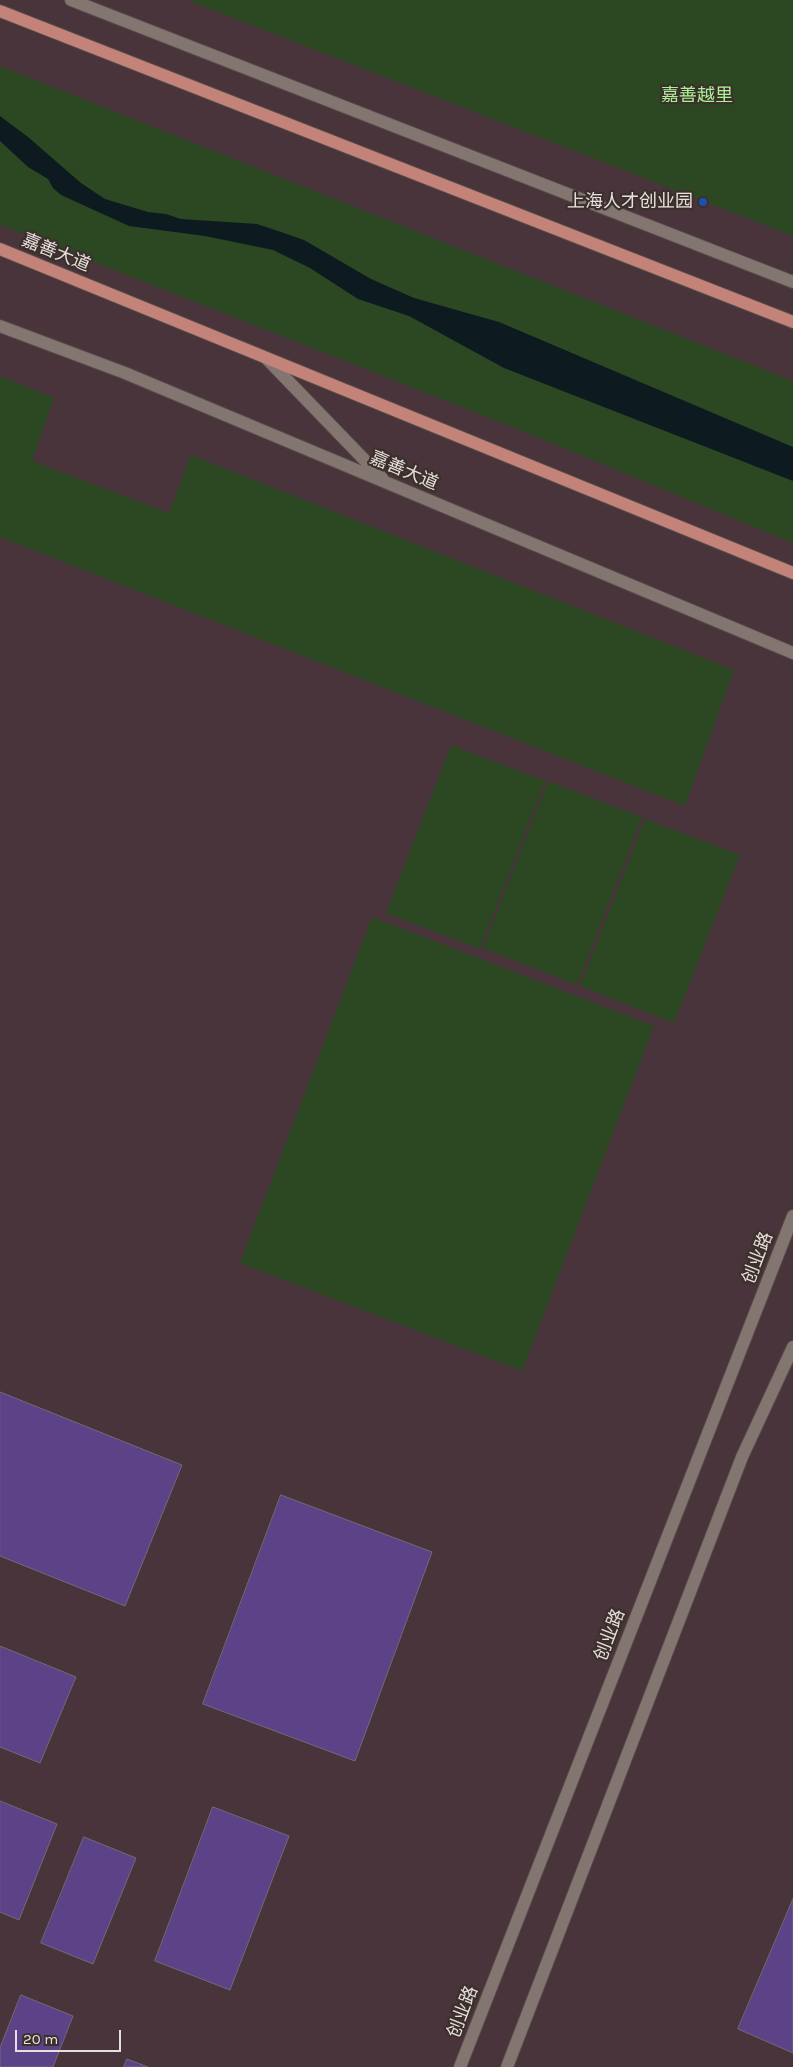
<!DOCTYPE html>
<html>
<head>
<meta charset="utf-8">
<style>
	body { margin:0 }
	#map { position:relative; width:793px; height:2067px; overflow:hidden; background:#3c302c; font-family:Karla,sans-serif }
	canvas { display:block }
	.scale { position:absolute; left:15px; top:2030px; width:106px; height:22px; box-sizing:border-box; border:2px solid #e7dfdc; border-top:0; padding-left:6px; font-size:15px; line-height:18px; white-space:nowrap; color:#e7dfdc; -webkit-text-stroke:4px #3c302c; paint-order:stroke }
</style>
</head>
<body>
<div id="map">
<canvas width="793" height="2067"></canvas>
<div class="scale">20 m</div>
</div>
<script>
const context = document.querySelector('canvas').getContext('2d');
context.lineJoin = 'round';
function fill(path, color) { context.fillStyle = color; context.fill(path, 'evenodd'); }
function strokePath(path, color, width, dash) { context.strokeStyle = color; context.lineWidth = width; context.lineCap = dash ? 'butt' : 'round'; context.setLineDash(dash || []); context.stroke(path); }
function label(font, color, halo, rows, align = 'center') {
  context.font = font + ' Karla,"Noto Sans SC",sans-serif'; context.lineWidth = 4.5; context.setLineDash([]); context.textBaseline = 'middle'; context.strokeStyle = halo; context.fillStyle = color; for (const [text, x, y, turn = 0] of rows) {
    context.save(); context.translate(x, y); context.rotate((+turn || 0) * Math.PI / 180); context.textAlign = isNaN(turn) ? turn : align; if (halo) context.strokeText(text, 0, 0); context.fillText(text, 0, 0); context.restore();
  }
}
const commercial = new Path2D(`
	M0 0H793V2067H0Z`);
const green = new Path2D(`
	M187 0H793V236Z
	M0 66 793 381V543L515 428 0 225Z
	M0 376 54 398 32 461 169 513 191 455 734 670 685 806 0 537Z
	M451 745 545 781 480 949 386 913Z
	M548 781 642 817 577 985 483 948Z
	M645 819 740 855 674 1023 580 986Z
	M372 917 654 1026 522 1371 240 1263Z`);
const water = new Path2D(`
	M0 116 28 137 81 183 105 199 148 212 166 214 181 219 257 224 278 231 304 240 371 279 414 298 499 322 793 447V481L504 368 409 316 358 299 310 268 273 250 205 236 129 226 61 195 53 188 48 179 28 167 0 141Z`);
const building = new Path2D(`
	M0 1392 182 1465 125 1606 0 1556Z
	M281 1495 432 1552 355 1761 203 1704Z
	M0 1646 76 1677 40 1763 0 1747Z
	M0 1801 57 1824 19 1920 0 1912Z
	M213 1807 289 1836 230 1990 155 1961Z
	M84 1837 136 1858 93 1964 41 1943Z
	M793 1899V2053L738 2029Z
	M21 1995 73 2016 53 2067H0V2048Z
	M127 2059 148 2067H124Z`);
const minor = new Path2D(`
	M460 2067 793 1216
	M507 2067 742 1457 793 1347`);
const secondary = new Path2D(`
	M71 0 793 282
	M0 326 125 373 793 653
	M266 358 382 478`);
const primary = new Path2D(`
	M0 11 793 322
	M0 249 793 573`);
const markers = [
	[703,202,5,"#1a4fb4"]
];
const parkNames = [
	["嘉善越里",697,96]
];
const poiNames = [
	["上海人才创业园",693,202]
];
const streetNames = [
	["嘉善大道",56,253,22],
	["嘉善大道",404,471,23],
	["创业路",758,1258,-69],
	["创业路",610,1635,-69],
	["创业路",463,2012,-69]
];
fill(commercial, '#48343a');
fill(green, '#2b4823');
fill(water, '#0d1b20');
fill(building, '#5c4387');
strokePath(building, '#6f6b77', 1);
strokePath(minor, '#554c48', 14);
strokePath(secondary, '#554c48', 14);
strokePath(primary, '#554c48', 14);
strokePath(minor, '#837671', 12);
strokePath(secondary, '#837671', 12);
strokePath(primary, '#c48379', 12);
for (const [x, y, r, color] of markers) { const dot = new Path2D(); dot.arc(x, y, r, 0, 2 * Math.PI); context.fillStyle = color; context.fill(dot); strokePath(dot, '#3c302c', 2); }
label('18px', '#aaf196', '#3c302c', parkNames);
label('18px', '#e7dfdc', '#3c302c', poiNames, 'right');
label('18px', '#e7dfdc', '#3c302c', streetNames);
</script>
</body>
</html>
